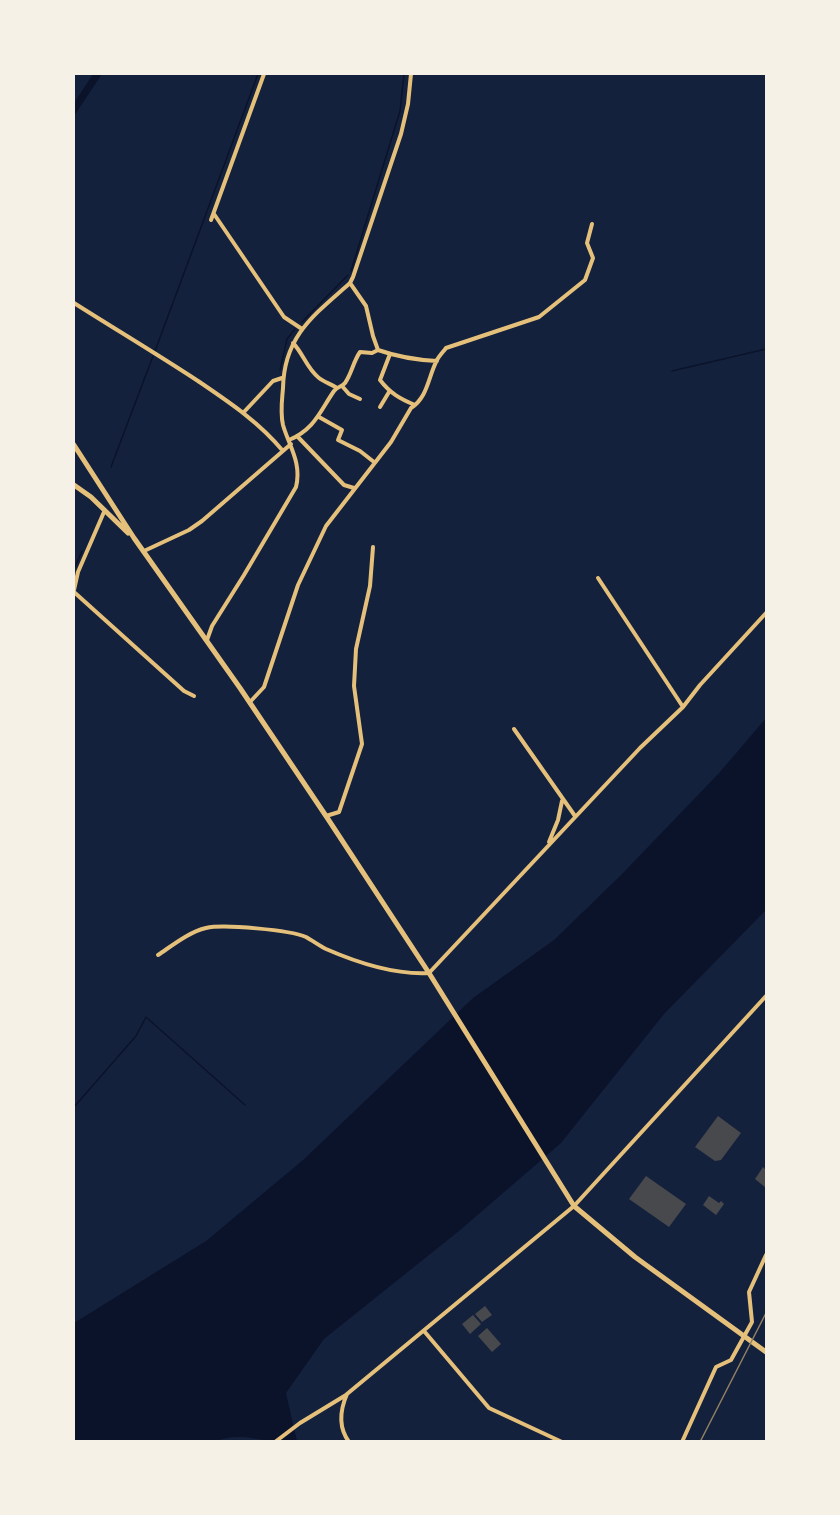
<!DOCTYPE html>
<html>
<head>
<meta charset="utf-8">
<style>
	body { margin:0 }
	#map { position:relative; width:840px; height:1515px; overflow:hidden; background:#14213d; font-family:"Libre Baskerville",serif }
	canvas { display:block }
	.frame { position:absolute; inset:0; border:75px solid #f6f1e7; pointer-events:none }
</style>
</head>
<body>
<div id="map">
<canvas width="840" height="1515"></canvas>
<div class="frame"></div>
</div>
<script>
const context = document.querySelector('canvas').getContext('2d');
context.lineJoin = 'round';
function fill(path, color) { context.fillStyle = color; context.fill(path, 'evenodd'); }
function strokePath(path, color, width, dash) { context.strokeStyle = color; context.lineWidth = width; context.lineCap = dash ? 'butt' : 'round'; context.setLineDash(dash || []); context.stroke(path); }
const water = new Path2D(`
	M93 74H102L74 116V103Z
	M766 718V910L664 1014 561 1143 459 1231 324 1339 286 1393 297 1441C288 1441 277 1443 268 1441 249 1437 232 1434 214 1442H74V1323L206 1241 303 1160 473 998 554 940 622 874 720 772Z`);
const stream = new Path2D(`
	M351 271 400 111 404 74
	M302 322 348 275
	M155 351 258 74
	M280 370 287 339 295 329
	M672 371 766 349
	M111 467 153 356
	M74 569 82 551
	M74 1107 136 1036 146 1017 245 1105`);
const building = new Path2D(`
	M718 1116 741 1133 721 1160 715 1161 695 1147Z
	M763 1167 766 1170V1188L755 1179Z
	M646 1176 686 1204 669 1227 629 1199Z
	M709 1196 719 1203 721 1201 724 1204 716 1215 703 1205Z
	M485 1306 492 1315 482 1322 475 1314Z
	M473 1315 481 1324 470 1334 462 1324Z
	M487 1328 501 1344 492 1352 478 1336Z`);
const minor = new Path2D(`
	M214 214 284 317 302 329
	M211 220 264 74
	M350 283 366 306 373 336 378 350C398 357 416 360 437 361
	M74 303C115 329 157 354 198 381 229 402 259 422 283 451
	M293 343C303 353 307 369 319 378 324 382 331 384 337 388
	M390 354 380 380C390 393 400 399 415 405
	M342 386 349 394 360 399
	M380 407 389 392
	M243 413 273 381 282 378
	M319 417 342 430 338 440 360 451 374 462
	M297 436 344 485 354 488
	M289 440C315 429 320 411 334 391 338 386 342 387 345 383 352 373 353 362 360 352L372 353 378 350
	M144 551 189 530 202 521 291 444
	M74 590 78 572 104 512
	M74 592 184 691 194 696
	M207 640 212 626 244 575 296 487C302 463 289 446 283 425 280 412 282 401 283 388 284 336 314 315 350 283L353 277 401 134 408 104 411 74
	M250 702 264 687 298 585 326 526 391 442 411 408C428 397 428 377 437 360 439 356 443 352 446 348L539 317 585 280 593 258 587 243 592 224
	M683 707 700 685 766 613
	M514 729 575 816
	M326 816 339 812 362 744 354 686 356 649 370 586 373 547
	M549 842 558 820 562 801
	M158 955C173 945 189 932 206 928 224 924 290 930 306 937 313 941 320 946 326 949 358 963 394 975 429 973L640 748 683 707 598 578
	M424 1331 489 1408 562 1442
	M275 1442 300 1423 346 1395
	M349 1442C338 1427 340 1410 347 1394L574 1206 766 996
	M682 1442 716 1367 731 1360 752 1322 749 1292 766 1255`);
const secondary = new Path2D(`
	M74 445 134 538 240 688 326 816 429 973 574 1206 635 1257 766 1352
	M74 485 91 497 128 533`);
const rail = new Path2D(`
	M700 1442 766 1313`);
fill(water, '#0b132b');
strokePath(stream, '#0b132b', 1.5);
fill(building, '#48494c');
strokePath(minor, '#e5c07b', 4);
strokePath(secondary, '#e5c07b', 5);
strokePath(rail, '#918062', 1.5);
</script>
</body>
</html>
